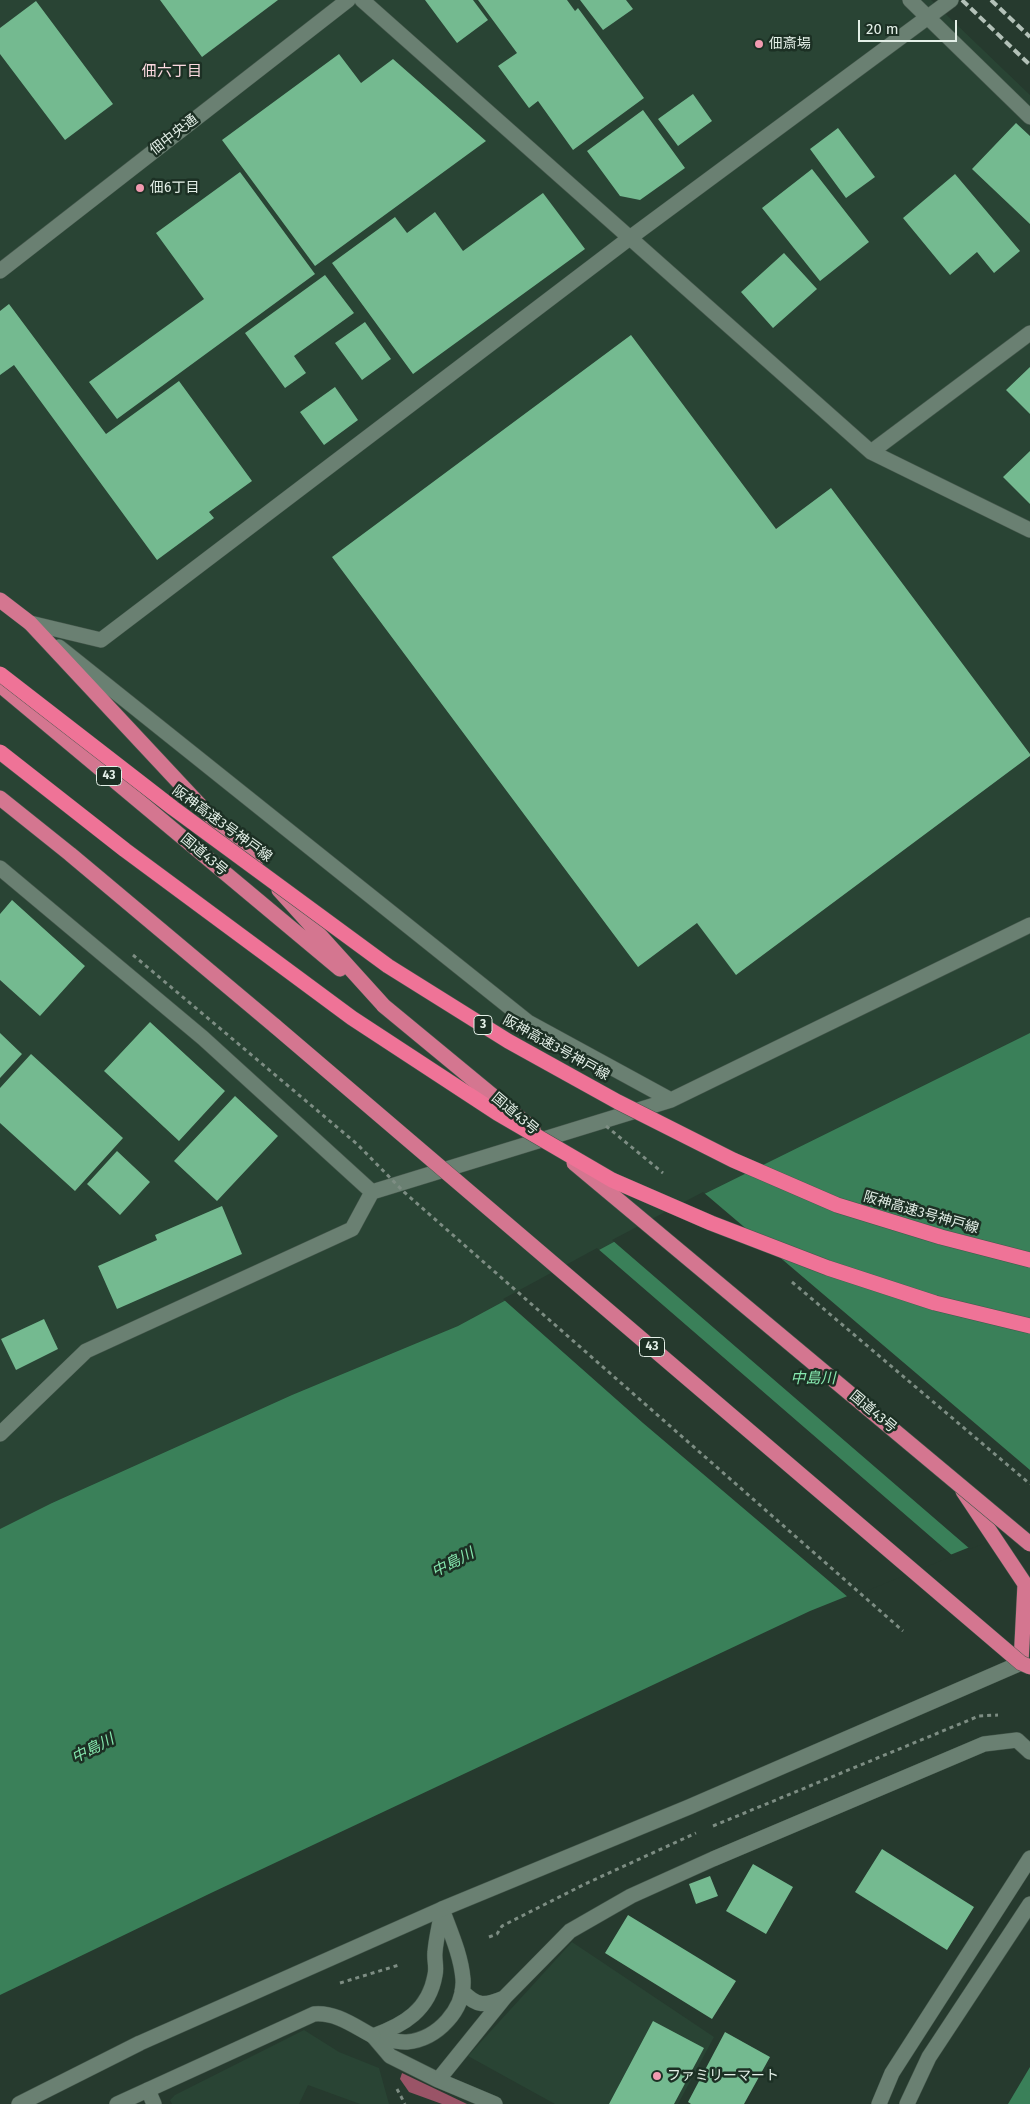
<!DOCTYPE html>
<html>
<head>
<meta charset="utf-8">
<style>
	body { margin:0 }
	#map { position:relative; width:1030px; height:2104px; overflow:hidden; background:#263a2e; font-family:"Fira Sans",sans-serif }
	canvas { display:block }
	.scale { position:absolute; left:858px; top:20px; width:99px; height:22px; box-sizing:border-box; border:2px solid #e3efe7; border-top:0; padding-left:6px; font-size:15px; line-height:18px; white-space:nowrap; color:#e3efe7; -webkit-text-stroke:4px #1c3024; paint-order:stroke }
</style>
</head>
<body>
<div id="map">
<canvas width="1030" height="2104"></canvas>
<div class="scale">20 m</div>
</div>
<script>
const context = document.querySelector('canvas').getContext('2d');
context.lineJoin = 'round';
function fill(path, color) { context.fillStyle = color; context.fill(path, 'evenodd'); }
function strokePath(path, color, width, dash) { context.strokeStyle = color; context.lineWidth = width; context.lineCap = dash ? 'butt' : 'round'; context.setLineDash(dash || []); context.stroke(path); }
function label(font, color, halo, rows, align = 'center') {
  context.font = font + ' "Fira Sans","Noto Sans JP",sans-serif'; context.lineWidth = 5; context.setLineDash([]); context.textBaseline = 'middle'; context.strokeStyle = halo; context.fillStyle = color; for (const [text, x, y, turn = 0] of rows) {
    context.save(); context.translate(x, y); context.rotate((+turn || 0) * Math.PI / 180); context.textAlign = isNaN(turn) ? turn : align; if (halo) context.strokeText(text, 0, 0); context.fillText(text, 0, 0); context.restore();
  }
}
const built = new Path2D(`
	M0 0H931L1030 95V1033L688 1202 458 1326 292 1395 52 1503 0 1529Z
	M572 1942 714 2037 678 2104H555L468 2056Z
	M304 2030 339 2052 379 2068 389 2104H360L308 2085 299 2104H172L170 2100 175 2095Z`);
const forest = new Path2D(`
	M402 2073 467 2104H442L409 2092 400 2079Z`);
const water = new Path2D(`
	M1030 1033V1523L810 1611 211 1893 0 1995V1529L52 1503 292 1395 458 1326 688 1202Z
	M1030 2067V2104H1008Z`);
const pier = new Path2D(`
	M703 1192 1030 1470V1526L970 1549 612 1240Z
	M597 1248 953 1556 849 1598 643 1423 503 1299Z`);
const building = new Path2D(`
	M160 0H278L202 57Z
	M425 0H473L488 20 457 43Z
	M478 0H567L575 11 578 8 644 98 573 150 538 101 529 108 498 66 517 53Z
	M580 0H626L633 9 603 30Z
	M36 1 113 104 65 140 0 54V28Z
	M339 54 361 83 393 59 486 141 315 266 222 140Z
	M693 94 712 121 678 146 658 119Z
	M643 110 685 168 640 200 620 196 587 151Z
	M1016 123 1030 136V224L972 169Z
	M838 128 875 177 846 198 810 149Z
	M812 169 869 242 820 281 762 208Z
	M240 172 315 274 117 419 89 382 204 299 156 233Z
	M955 174 1020 251 994 273 977 252 950 275 903 218Z
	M543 193 585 249 413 374 332 263 395 217 407 233 435 212 463 251Z
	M784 253 817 289 773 328 741 292Z
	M325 275 354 313 294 356 306 373 285 388 245 333Z
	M9 304 106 434 179 381 252 481 209 512 214 518 157 560 14 365 0 375V311Z
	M365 322 391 359 362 380 335 343Z
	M631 335 776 529 831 488 1030 754V756L736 975 697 923 638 967 332 557Z
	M1030 367V414L1006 390Z
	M335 387 358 420 324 445 300 412Z
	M1030 451V504L1003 477Z
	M12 900 85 966 40 1016 0 980V914Z
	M150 1022 225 1091 179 1141 104 1071Z
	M0 1033 22 1054 0 1078Z
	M31 1054 123 1138 75 1191 0 1123V1088Z
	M235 1096 278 1136 217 1201 174 1161Z
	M117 1151 150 1182 120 1215 87 1184Z
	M222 1206 242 1254 117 1309 98 1266 157 1240 155 1235Z
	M44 1319 58 1349 16 1370 1 1339Z
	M882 1849 974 1907 947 1950 855 1892Z
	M753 1864 793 1887 766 1934 726 1911Z
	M710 1876 718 1896 696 1904 689 1884Z
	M628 1915 736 1981 712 2019 605 1953Z
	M653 2021 704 2048 674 2104H609Z
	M725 2032 770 2057 744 2104H691L688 2102Z`);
const path = new Path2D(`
	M713 1826 979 1716 998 1715
	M489 1937 497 1934 502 1926 585 1884 696 1833
	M340 1983 399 1965
	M397 2089 405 2104`);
const minor = new Path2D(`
	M362 0 871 452 1030 530
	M910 0 1030 117
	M871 452 1030 333
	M30 623 101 640 631 237 951 0
	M59 647 528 1022 671 1100
	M0 868 203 1038 372 1192
	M0 1434 86 1351 352 1229 372 1192 671 1100 1030 925
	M462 1991C477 2007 485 2006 504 1998
	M373 2036C384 2038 396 2043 407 2042 438 2039 465 2009 463 1979 461 1955 450 1931 442 1909
	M373 2036C404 2025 429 2010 435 1975 437 1967 434 1960 435 1952 436 1938 440 1924 442 1910
	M373 2036 390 2056 438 2080 495 2104
	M438 2080 505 1997 570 1931 631 1896 713 1859 984 1744 1017 1740 1030 1752
	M148 2090 154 2104
	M879 2104 892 2073 1030 1858
	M907 2104 929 2057 1030 1904`);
const tertiary = new Path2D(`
	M0 271 348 0
	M19 2104 140 2043 442 1909 689 1807 1021 1663
	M117 2104 314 2014C336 2012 354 2026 373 2036`);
const trunk = new Path2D(`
	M0 600 30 623 255 864
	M0 685 340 969
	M0 798 70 854 275 1026
	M279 890 384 1006
	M963 1491 1025 1584 1021 1663`);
const rail = new Path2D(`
	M962 0 1030 65
	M991 0 1030 37`);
const pathBridge = new Path2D(`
	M133 955 357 1144 404 1192 903 1631
	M606 1126 663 1173
	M792 1282 1030 1484`);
const trunkBridge = new Path2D(`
	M384 1006 533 1129
	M275 1026 1021 1663 1030 1667
	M574 1163 1030 1544`);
const motorwayBridge = new Path2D(`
	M0 674 173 808 388 966 508 1041 618 1102 733 1160 837 1205 941 1237 1030 1260
	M0 752 125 850 352 1018 497 1113 612 1180 711 1223 828 1268 935 1303 1030 1326`);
const markers = [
	[759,44,5,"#f29ab0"],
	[140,188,5,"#f29ab0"],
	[657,2076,5,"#f29ab0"]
];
const shields = [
	[109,776,25],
	[483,1025,18],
	[652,1347,25]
];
const shieldNames = [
	["43",109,776],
	["3",483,1025],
	["43",652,1347]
];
const poiNames = [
	["佃斎場",769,44],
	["佃6丁目",150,188],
	["ファミリーマート",667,2076]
];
const streetNames = [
	["佃中央通",174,135,-38],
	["阪神高速3号神戸線",222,824,36],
	["国道43号",204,855,40],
	["阪神高速3号神戸線",556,1048,29],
	["国道43号",515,1114,40],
	["阪神高速3号神戸線",921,1213,16],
	["国道43号",873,1412,40]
];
const neighbourhoodNames = [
	["佃六丁目",172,72]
];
const waterNames = [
	["中島川",813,1379],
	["中島川",453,1563,-27],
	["中島川",93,1749,-27]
];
fill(built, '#294434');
fill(forest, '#9a5467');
fill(water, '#3a8059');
fill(pier, '#263a2e');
fill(building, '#74ba90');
strokePath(minor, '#45574c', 16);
strokePath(tertiary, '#45574c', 16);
strokePath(trunk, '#45574c', 16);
strokePath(path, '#7d8d83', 3, [4, 4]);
strokePath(minor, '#6a8072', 15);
strokePath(tertiary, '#6a8072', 15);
strokePath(trunk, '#d47690', 15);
strokePath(rail, '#b3c1b8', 4, [8, 4]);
strokePath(trunkBridge, '#45574c', 16, []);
strokePath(motorwayBridge, '#45574c', 16, []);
strokePath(pathBridge, '#7d8d83', 3, [4, 4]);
strokePath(trunkBridge, '#d47690', 15);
strokePath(motorwayBridge, '#ef7397', 15);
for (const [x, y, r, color] of markers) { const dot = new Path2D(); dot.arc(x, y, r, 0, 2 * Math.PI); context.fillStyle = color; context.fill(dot); strokePath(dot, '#1c3024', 2); }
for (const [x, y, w] of shields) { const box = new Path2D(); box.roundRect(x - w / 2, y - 9.5, w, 19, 4); context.fillStyle = '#1c3024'; context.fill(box); strokePath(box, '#e3efe7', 1); }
label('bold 12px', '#e3efe7', null, shieldNames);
label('14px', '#e3efe7', '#1c3024', poiNames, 'left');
label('14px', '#e3efe7', '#1c3024', streetNames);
label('15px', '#fcd9e0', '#1c3024', neighbourhoodNames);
label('italic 15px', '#87e9b0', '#1c3024', waterNames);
</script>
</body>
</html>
